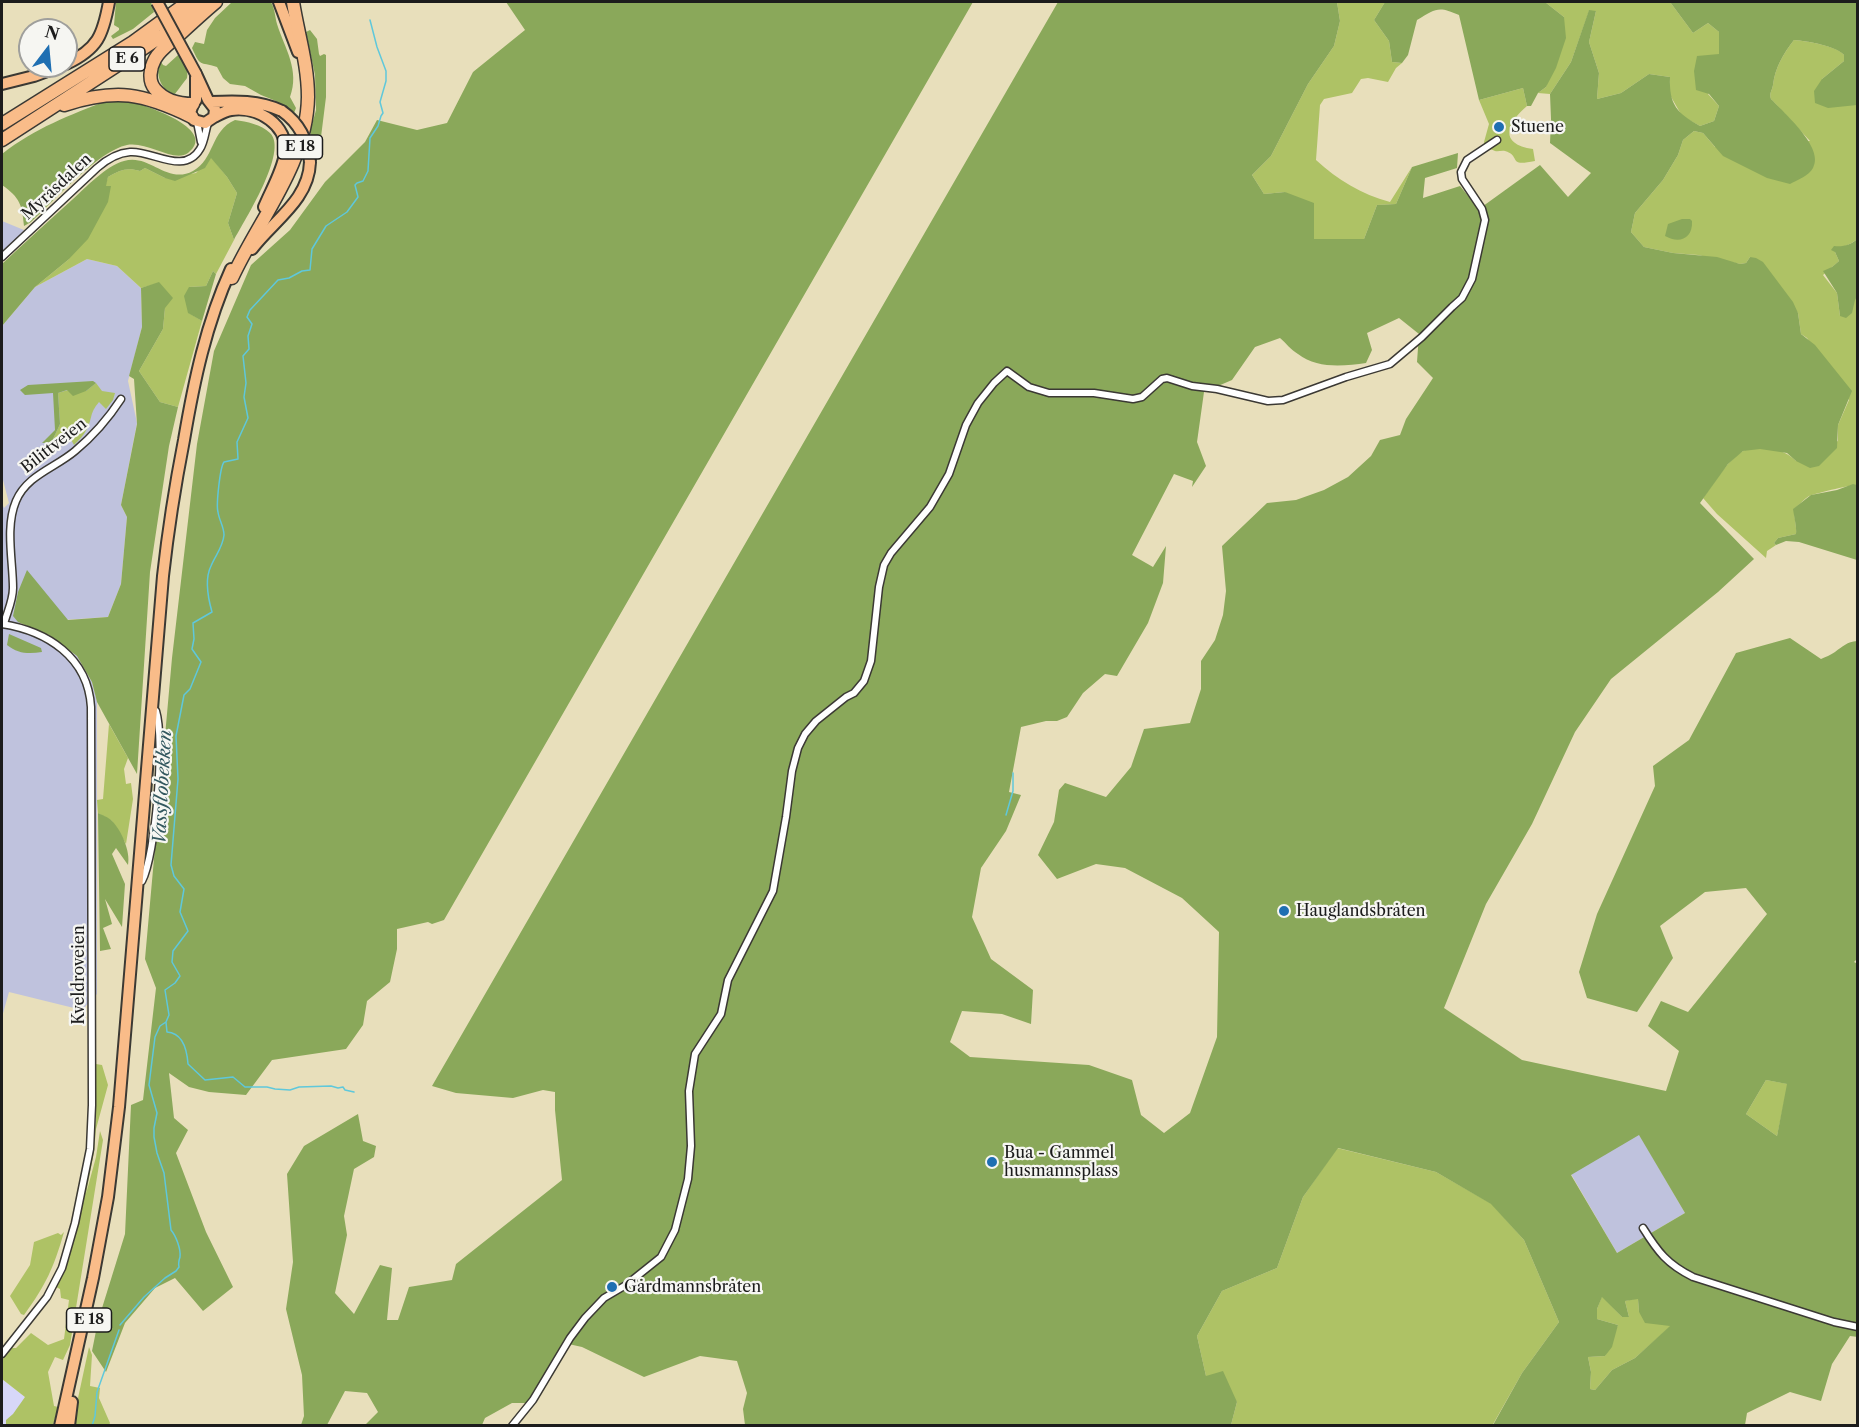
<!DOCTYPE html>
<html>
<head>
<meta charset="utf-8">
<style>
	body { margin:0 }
	#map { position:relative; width:1859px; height:1427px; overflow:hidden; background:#e8dfbb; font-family:"Libre Caslon Text",serif }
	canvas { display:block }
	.frame { position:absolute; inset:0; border:3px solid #1c1c1c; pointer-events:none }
	.north { position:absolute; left:18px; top:18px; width:60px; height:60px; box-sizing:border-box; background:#f6f6f2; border:2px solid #9f9f9c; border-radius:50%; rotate:16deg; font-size:16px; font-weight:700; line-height:24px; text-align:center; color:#1c1c1c }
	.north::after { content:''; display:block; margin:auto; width:21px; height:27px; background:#1f6fb2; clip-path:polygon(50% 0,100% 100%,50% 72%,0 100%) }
</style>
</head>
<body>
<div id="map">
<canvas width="1859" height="1427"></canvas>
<div class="frame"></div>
<div class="north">N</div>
</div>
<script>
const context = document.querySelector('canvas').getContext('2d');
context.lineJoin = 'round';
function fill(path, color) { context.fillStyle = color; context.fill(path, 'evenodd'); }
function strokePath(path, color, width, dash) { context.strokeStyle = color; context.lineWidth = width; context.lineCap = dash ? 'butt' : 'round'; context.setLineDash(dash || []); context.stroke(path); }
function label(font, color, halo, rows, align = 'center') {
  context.font = font + ' "Libre Caslon Text",serif'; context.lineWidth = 4.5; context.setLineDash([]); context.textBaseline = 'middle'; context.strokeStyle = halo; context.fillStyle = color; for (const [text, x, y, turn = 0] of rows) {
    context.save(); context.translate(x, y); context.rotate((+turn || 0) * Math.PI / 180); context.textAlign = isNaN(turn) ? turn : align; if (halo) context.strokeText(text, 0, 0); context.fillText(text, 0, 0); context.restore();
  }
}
const built = new Path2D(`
	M2 1379 25 1397 11 1425H2Z`);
const industrial = new Path2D(`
	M2 221 24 230 2 257Z
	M87 259 117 266 141 288 142 327 128 381 137 423 121 505 127 517 121 584 108 617 18 623 49 635 77 656 92 682 97 702V994L82 1010 9 992 2 1017V503L4 508 9 503 3 480 2 455V326L35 287Z
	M1639 1134 1685 1213 1617 1253 1571 1174Z`);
const green = new Path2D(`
	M1337 2H1385L1374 20 1389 41 1392 62 1402 63 1396 68 1388 82 1368 78 1361 79 1352 93 1324 99 1320 105 1316 160C1338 180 1361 194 1390 202L1412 167 1396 204 1377 205 1364 239H1314L1285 192 1264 194 1252 175 1271 156 1308 84 1334 46 1340 21Z
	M1545 2H1670L1693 33 1708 23 1719 32V54L1708 94 1719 106 1714 121 1700 126 1682 116 1670 95V77L1649 74 1621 93 1597 99 1599 73 1589 42 1596 11H1589L1571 62 1550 94 1538 93 1546 87 1564 17Z
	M1794 40C1806 41 1837 46 1844 55V61L1822 79 1854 105H1857V239C1851 245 1842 246 1835 252L1839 261 1823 275 1837 293 1840 316 1857 297V485C1853 484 1813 494 1809 496 1804 499 1799 505 1794 509 1794 516 1797 529 1796 534L1778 538 1774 543 1776 545 1767 551 1766 558 1717 514 1703 498C1713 485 1728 459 1743 451 1749 448 1760 449 1766 449 1779 450 1787 452 1796 461L1838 441V425L1849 400 1807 338 1801 334 1798 313 1750 257 1746 263 1740 264 1698 255 1673 253 1644 247 1631 232 1635 213 1663 180 1678 155 1683 140 1694 131 1703 133 1715 147 1810 141 1771 99C1769 93 1772 91 1773 85 1775 68 1783 54 1794 40Z
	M1523 88 1527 106C1507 123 1498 144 1533 149L1535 161C1506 167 1522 156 1505 151 1502 150 1498 152 1495 151 1492 150 1489 148 1485 148L1484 142 1489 124 1479 100Z
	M211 157 227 177 237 193 228 223 234 240 216 274 213 271 206 286 189 287V313L202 321 178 407 160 402 139 371 163 329 165 308 159 283 141 288 117 266 87 259 35 287 68 260 110 186H105L108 177C120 170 127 167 140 171L145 168 165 178 196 173Z
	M96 383 102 391 115 393 113 400 106 409 99 402C89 414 93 417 87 429 84 435 79 440 74 445L69 436 53 439 60 424 58 393 68 390 86 391Z
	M109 724 128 758 124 769 126 784 131 783 133 799 126 844 112 821 98 813 97 800 103 799Z
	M96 1064 102 1065 108 1085 96 1129 94 1152 86 1194 96 1157 100 1131 103 1140 70 1345 63 1360 55 1357 48 1372 54 1406 58 1407 53 1425H38L36 1424 35 1425H6V1420L13 1414 25 1397 2 1379V1360L12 1348H16L31 1333 48 1345 64 1339 69 1300 61 1298 60 1289 56 1287 69 1259 90 1166 96 1119Z
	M1766 1080 1788 1084 1777 1136 1746 1114Z
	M1337 1148 1436 1172 1492 1204 1524 1240 1559 1322 1522 1373 1492 1426 1231 1425 1237 1402 1206 1376 1197 1336 1222 1291 1277 1268 1303 1197Z
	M64 1232C54 1267 46 1285 24 1315L21 1314 10 1296 30 1265 34 1242 58 1233 61 1235Z
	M1602 1296 1622 1317H1629L1625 1301 1638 1298 1639 1312 1671 1326 1635 1358 1612 1370 1595 1390 1590 1389 1591 1372 1588 1357 1605 1356 1618 1325 1597 1319V1309Z
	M89 1347 92 1355 90 1386 100 1388 99 1398 110 1423 109 1425 72 1426Z`);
const forest = new Path2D(`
	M116 2H151L154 12 133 29 113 39 111 36 119 30V28L114 25Z
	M232 2H271C275 9 275 17 277 24 285 49 300 70 290 97L296 108 294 113 276 101 261 95 245 86 230 84 223 78 217 67C199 61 201 68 192 48L195 42 204 44 207 30 215 18Z
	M506 2H973L444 920 432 924 428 922 397 929V949L390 982 367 1001 363 1025 346 1049 272 1060 246 1095 209 1092 189 1087 169 1073 174 1118 188 1130 176 1153 206 1232 233 1287 203 1311 175 1278 155 1288 125 1323 106 1372 92 1351 98 1321 125 1234 131 1105 143 1100 156 988 145 959 172 658 197 444 214 351 251 265 290 230 325 182 365 142 377 120 417 130 447 123 473 72 525 30Z
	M1058 2H1337L1340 21 1334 46 1308 84 1271 156 1252 175 1264 194 1285 192 1314 203V239H1364L1377 205 1396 204 1412 167 1458 153 1457 168 1425 178 1423 198 1460 186 1479 209 1540 165 1568 197 1591 173 1550 143 1551 119 1550 94 1571 62 1589 10 1596 11 1589 42 1599 73 1597 99 1621 93 1649 74 1670 77C1669 105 1677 113 1700 126L1714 121 1719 106 1709 94 1696 90 1694 71 1697 56 1719 54V32L1708 23 1693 33 1670 2H1857V105L1828 108 1815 103 1814 91 1822 79 1844 61V55C1836 46 1807 41 1794 40 1783 54 1775 68 1773 85 1772 91 1769 93 1771 99 1784 113 1825 148 1813 168 1809 176 1797 180 1790 184L1767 178 1723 156 1703 133 1694 131 1683 140 1678 155 1663 180 1635 213 1631 232 1644 247 1673 253 1717 257 1740 264 1746 263 1750 257 1756 258 1763 262 1793 302 1798 313 1801 334 1815 345 1852 391 1838 425 1837 448 1819 466 1810 468 1796 461 1787 453 1760 449 1743 451 1728 464 1700 503 1754 559 1718 592 1611 679 1575 732 1532 824 1486 904 1444 1008 1522 1060 1666 1091 1679 1051 1648 1026 1661 1001 1688 1012 1767 914 1746 888 1705 892 1660 926 1673 958 1637 1012 1587 998 1579 972 1597 914 1655 786 1653 766 1689 740 1736 653 1790 638 1821 659C1825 657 1831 655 1835 652 1843 646 1847 642 1857 641L1858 958 1854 962 1858 964V1337L1850 1336 1832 1364 1821 1401 1790 1392 1747 1413 1745 1425H1493L1522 1373 1559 1322 1524 1240 1491 1204 1436 1172 1338 1148 1303 1197 1277 1268 1222 1291 1197 1336 1206 1376 1223 1371 1237 1402 1231 1425H745L743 1409 747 1393 737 1361 700 1356 644 1377 582 1347 564 1343 532 1403H512L485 1418 482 1425H365L378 1412 367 1393 345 1391 327 1425H301L304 1416 302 1375 286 1309 293 1262 287 1174 304 1146 358 1114 363 1141 376 1146 374 1157 354 1169 344 1216 347 1235 335 1293 354 1314 380 1265 392 1268 387 1320H398L409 1287 452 1280 456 1264 562 1180 555 1110V1092L543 1090 513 1098 456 1093 432 1086ZM1399 318 1419 334 1417 362 1433 378 1406 419 1400 435 1380 440 1371 456 1348 477 1324 490 1296 500 1267 503 1222 546 1226 591 1223 615 1215 640 1201 661V689L1190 723 1144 729 1131 767 1106 797 1065 783 1059 790 1054 822 1038 855 1057 879 1096 864 1125 868 1182 898 1219 932 1217 1037 1190 1113 1164 1133 1141 1115 1132 1080 1089 1065 970 1057 950 1042 962 1011 1002 1014 1031 1024 1033 990 991 959 972 917 981 868 1006 831 1021 795 1009 792 1021 727 1046 721H1057L1067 717 1083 693 1105 674 1117 676 1148 623 1163 583 1166 546 1153 567 1132 555 1174 474 1193 481 1192 487 1206 466 1197 442 1204 392 1232 380 1255 347 1280 338C1286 343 1291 350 1298 354 1317 369 1344 366 1366 363L1372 350 1367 333ZM1766 1080 1787 1084 1777 1136 1746 1114ZM1639 1135 1685 1213 1617 1253 1571 1175ZM1602 1297 1622 1317H1629L1625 1301 1638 1299 1639 1312 1645 1323 1670 1326 1635 1358 1612 1370 1595 1390 1590 1389 1591 1372 1588 1357 1605 1356 1612 1347 1618 1325 1597 1319V1309Z
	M1385 2H1545L1564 17 1566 38 1556 68 1546 87 1538 93 1531 106H1527L1523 88 1479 100 1459 15C1439 6 1436 8 1417 20L1408 55 1402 63 1392 62 1389 41 1374 20Z
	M310 30 317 39 319 54 320 56 324 54 326 55V97L320 145 318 147 315 146 310 132 316 110 315 75 306 32Z
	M178 55C183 59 189 71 187 78 185 81 177 91 175 94 160 91 155 73 160 60L163 65 166 66Z
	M109 100C118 101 128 100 137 103 151 108 218 130 188 153 174 163 147 141 127 145 98 151 54 201 31 222L24 226C22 204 20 198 2 185V154C35 128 70 115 109 100Z
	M235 120C247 122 261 124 270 133 289 151 244 221 234 240L228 223 237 193 227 177 211 158 205 168 175 181 165 178 145 168 140 171C127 167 120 170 108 177L106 186H111L108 202 88 239 68 260 35 287 2 326V264C25 242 49 221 73 199 86 187 106 166 124 161 149 153 167 185 193 171 215 159 210 131 235 120Z
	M1682 219H1690L1692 221C1693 239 1679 244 1665 236L1668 224Z
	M1857 239V297L1855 300 1852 313 1846 318 1840 316 1837 293 1823 271 1832 267 1839 261 1835 252 1831 250 1834 246C1843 247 1851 245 1857 239Z
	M213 271 216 274 202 321 188 313 184 296 189 287 206 286Z
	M159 282 173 298 165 308 163 329 139 371 160 402 178 407 169 446 150 572 137 774 97 702 92 682 77 656 49 635 18 622 13 616 18 592 27 570 68 620 108 617 121 584 127 517 121 505 137 424 134 379 129 376 142 327 141 288Z
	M93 381 96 383 86 391 73 396 67 390 58 393 60 424 53 439 61 438 59 442 42 443 55 430 53 393 25 395 20 390 28 385Z
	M1853 484 1857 485V560L1799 542 1786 541 1776 545 1774 543 1778 538 1796 534C1797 529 1794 516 1793 509L1811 495 1837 490Z
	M9 634 41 648 42 652C29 654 18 654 7 645Z
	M98 813C102 815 108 817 111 820 121 829 131 852 128 865L116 848 112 854 125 884 122 927 105 899 112 924 103 928 111 949 100 951Z`);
const stream = new Path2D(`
	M1006 815 1013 791V773
	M166 1022 167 1032C183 1033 187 1050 188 1064L205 1080 233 1077 245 1087H267L275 1089 290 1090 299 1087 331 1086 338 1088 343 1087 345 1090 354 1092
	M120 1325 144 1297 165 1278 176 1271 179 1267C178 1263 179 1260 180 1257 181 1249 176 1236 171 1230L164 1173 157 1153 154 1137V1128L157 1113 149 1085 155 1037 160 1026 166 1022 169 1015 165 990 175 983 180 976 172 962 173 951 188 931 180 912 184 889 174 876 171 865 178 779 176 736 184 695 190 689 201 662 192 649 194 639 193 623 212 612C208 598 204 580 211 566 215 556 223 547 224 535 224 527 219 520 218 512 216 505 220 467 224 462L238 459 237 442 248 418 244 397 246 383 243 356 249 349 248 336 252 324 247 317 250 310 278 280 289 278 302 271 310 270 312 249 326 226 347 212 358 197 355 185 357 183 363 181 368 171 370 138 378 126 381 116 383 113 380 102 386 81V71L377 47 370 20
	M92 1426 95 1416 97 1392 119 1330`);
const minor = new Path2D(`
	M197 122 201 142
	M2 257 97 168C106 160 117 153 130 152 152 150 184 176 200 149 205 141 205 132 208 123
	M2 624C47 631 88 657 91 707L92 1105 90 1149 75 1223 62 1268 47 1297 2 1354
	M4 624C7 612 13 601 13 588 13 561 5 527 16 501 27 475 55 468 75 451 93 436 108 419 121 399
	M142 881C156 854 165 740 156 711
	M1643 1228C1658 1252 1667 1264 1693 1277L1834 1322 1858 1327
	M512 1426 533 1400 570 1338 585 1318 604 1298 626 1285 661 1257 675 1230 688 1179 691 1146 689 1091 695 1054 721 1014 728 980 773 891 786 817 792 771 798 748 805 734 816 721 846 697 854 693 864 681 871 661 879 587 884 565 891 553 930 507 949 474 966 425 978 403 994 383 1007 371 1029 387 1049 393H1094L1133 399 1142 397 1162 379 1167 378 1192 386 1217 389 1268 401 1283 400 1346 377 1390 364 1422 337 1452 307 1462 298 1472 279 1485 220 1482 209 1462 179 1461 172 1467 160 1497 140`);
const primary = new Path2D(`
	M66 64C98 49 103 35 109 2
	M2 84 34 76 61 66`);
const trunk = new Path2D(`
	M279 2 298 52
	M196 74 208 100 215 109 214 117 205 123 194 120 190 113 193 104 196 100Z
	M211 102C235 101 259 100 282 111
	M214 117C220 114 225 111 231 110 258 106 289 125 285 154 282 172 271 190 264 207
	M252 249C273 221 309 200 310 162
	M60 1426 93 1278 108 1197 119 1107 163 576C168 531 175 486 184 440 194 381 206 324 231 269
	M69 1426 72 1402`);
const motorway = new Path2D(`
	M193 104C178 104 165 101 155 89 148 81 150 68 155 59 160 50 170 43 178 36 191 24 203 13 216 2
	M64 105C116 88 143 93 192 117
	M2 124 133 42 188 2
	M2 140 141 50 163 35 204 2
	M232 278C259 219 307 164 308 97 308 64 298 34 293 2`);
const trunkBridge = new Path2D(`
	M157 2 196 74
	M282 111C299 123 308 140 310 162`);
const markers = [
	[1499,127,6,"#1f6fb2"],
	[1284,911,6,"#1f6fb2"],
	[992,1162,6,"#1f6fb2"],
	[612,1287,6,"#1f6fb2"]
];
const shields = [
	[127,59,36],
	[300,147,45],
	[89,1320,45]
];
const shieldNames = [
	["E 6",127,59],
	["E 18",300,147],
	["E 18",89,1320]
];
const poiNames = [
	["Stuene",1511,127],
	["Hauglandsbråten",1296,911],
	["Bua - Gammel",1004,1153],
	["husmannsplass",1004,1171],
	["Gårdmannsbråten",624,1287]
];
const streetNames = [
	["Myråsdalen",57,187,-43],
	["Bilittveien",54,446,-38],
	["Kveldroveien",79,975,-90]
];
const waterNames = [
	["Vassflobekken",163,787,-87]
];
fill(built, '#d7d7f8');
fill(industrial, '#bfc2dd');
fill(green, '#aec265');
fill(forest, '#8aa85a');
strokePath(stream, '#5fc8db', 1.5);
strokePath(minor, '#3b3934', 9);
strokePath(primary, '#3b3934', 14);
strokePath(trunk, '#3b3934', 14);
strokePath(motorway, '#3b3934', 15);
strokePath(minor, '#fff', 6);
strokePath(primary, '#f9bc89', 10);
strokePath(trunk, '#f9bc89', 10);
strokePath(motorway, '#f9bc89', 12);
strokePath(trunkBridge, '#3b3934', 14, []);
strokePath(trunkBridge, '#f9bc89', 10);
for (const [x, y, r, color] of markers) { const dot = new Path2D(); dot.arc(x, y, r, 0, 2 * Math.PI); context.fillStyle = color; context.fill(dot); strokePath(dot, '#f6f6f2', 2); }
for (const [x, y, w] of shields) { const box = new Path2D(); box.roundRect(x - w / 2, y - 12, w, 24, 4.5); context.fillStyle = '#f6f6f2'; context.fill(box); strokePath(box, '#1c1c1c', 1.5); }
label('bold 15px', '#1c1c1c', null, shieldNames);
label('16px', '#1c1c1c', '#f6f6f2', poiNames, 'left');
label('16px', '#1c1c1c', '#f6f6f2', streetNames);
label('italic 18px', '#33585f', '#f6f6f2', waterNames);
</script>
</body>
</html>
